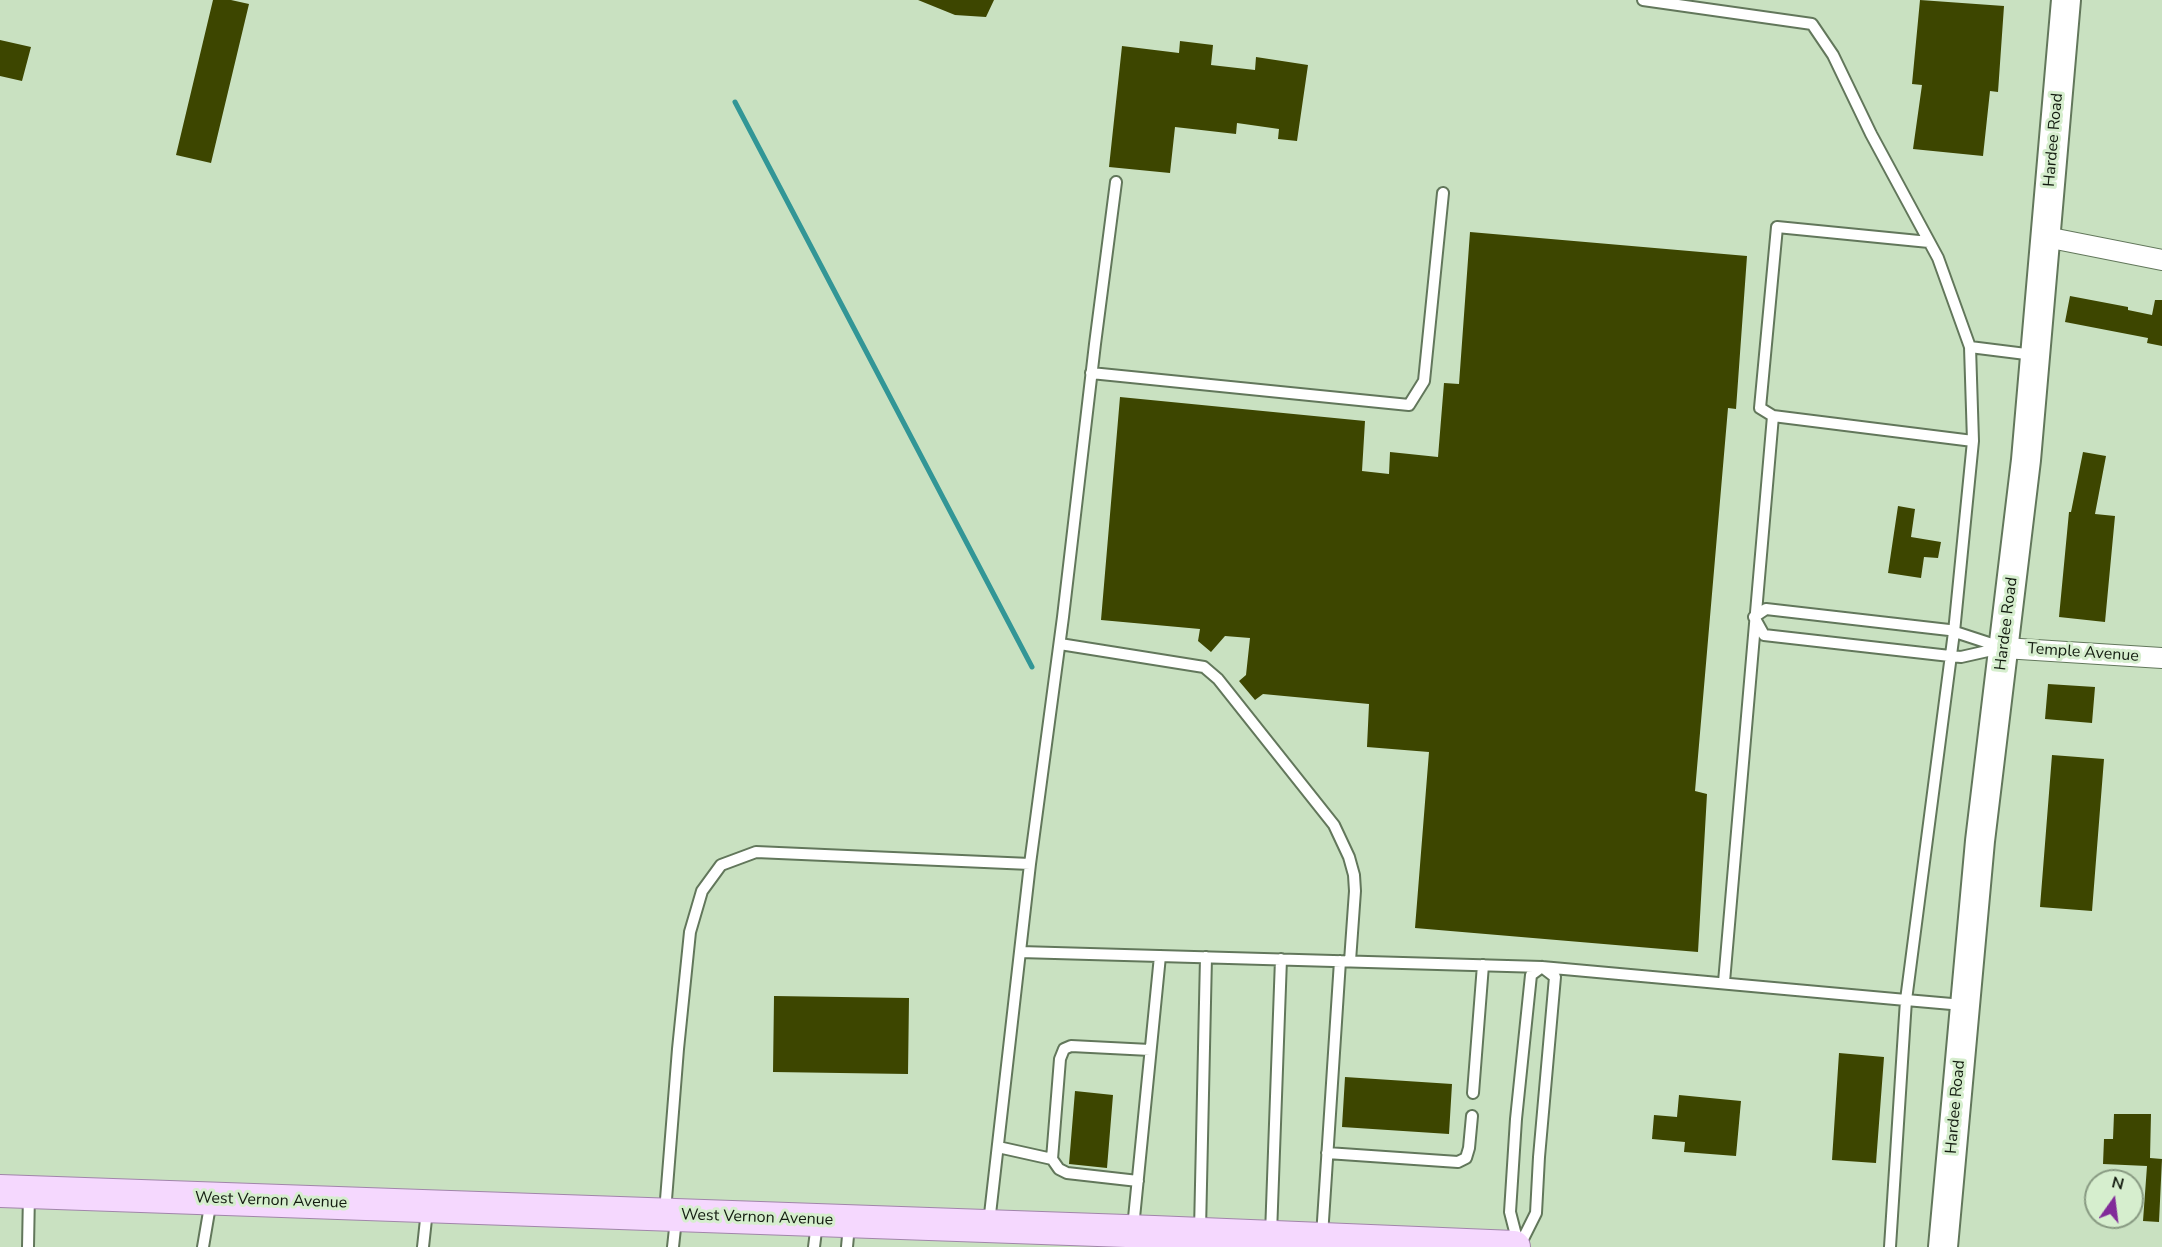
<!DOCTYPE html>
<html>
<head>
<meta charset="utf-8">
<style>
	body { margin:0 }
	#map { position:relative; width:2162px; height:1247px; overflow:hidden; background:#c9e1c1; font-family:"Nunito Sans",sans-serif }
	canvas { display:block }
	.north { position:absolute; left:2084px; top:1169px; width:60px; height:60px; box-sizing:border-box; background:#d6eece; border:2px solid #889a82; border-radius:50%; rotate:14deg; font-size:16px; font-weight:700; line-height:24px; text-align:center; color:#131c10 }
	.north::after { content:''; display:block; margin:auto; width:21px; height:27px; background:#812b99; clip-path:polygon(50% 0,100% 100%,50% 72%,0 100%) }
</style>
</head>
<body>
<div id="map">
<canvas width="2162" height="1247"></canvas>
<div class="north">N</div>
</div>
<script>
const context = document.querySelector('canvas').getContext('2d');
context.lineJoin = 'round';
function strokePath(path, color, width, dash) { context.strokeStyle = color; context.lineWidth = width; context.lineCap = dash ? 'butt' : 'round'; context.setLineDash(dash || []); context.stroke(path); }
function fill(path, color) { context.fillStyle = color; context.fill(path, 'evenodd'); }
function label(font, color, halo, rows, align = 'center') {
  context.font = font + ' "Nunito Sans",sans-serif'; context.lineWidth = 6; context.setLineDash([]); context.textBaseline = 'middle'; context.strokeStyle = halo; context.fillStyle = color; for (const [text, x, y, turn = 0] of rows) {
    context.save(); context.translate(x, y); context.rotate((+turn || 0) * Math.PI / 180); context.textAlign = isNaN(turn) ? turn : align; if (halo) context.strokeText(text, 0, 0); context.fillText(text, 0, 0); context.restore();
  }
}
const stream = new Path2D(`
	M735 102 1032 667`);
const building = new Path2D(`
	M213 0H231L249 4 211 163 176 155Z
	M918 0H994L986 17 955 15Z
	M1920 0 2004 6 1998 92 1990 91 1983 156 1913 149 1922 85 1912 84Z
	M0 40 31 47 22 81 0 76Z
	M1180 41 1213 45 1211 65 1255 70 1256 57 1308 65 1297 141 1278 139 1279 129 1237 123 1236 134 1175 127 1170 173 1109 167 1122 46 1179 53Z
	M1470 232 1747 256 1736 409 1728 408 1695 791 1707 794 1698 952 1415 928 1429 752 1367 747 1369 704 1263 694 1255 700 1239 681 1246 675 1250 638 1225 636 1211 652 1198 641 1200 629 1101 620 1120 397 1365 421 1362 471 1389 474 1390 452 1438 457 1444 383 1459 384Z
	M2070 296 2128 307V310L2152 315 2155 300H2162V346L2147 343 2148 338 2065 322Z
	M2083 452 2106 456 2095 514 2115 516 2105 622 2059 617 2069 512H2071Z
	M1898 506 1915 509 1911 537 1941 542 1938 558 1924 557 1921 578 1888 573Z
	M2048 684 2095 687 2092 723 2045 719Z
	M2052 755 2104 759 2092 911 2040 907Z
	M774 996 909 998 908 1074 773 1072Z
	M1839 1053 1884 1057 1876 1163 1832 1160Z
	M1345 1077 1452 1084 1449 1134 1342 1127Z
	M1075 1091 1113 1095 1107 1168 1069 1164Z
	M1679 1095 1741 1101 1736 1156 1684 1152 1685 1142 1652 1139 1654 1115 1677 1117Z
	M2114 1114H2151L2150 1158 2162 1159 2159 1222 2143 1221 2147 1166 2103 1164 2104 1139H2113Z`);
const lane = new Path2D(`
	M1643 0 1812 24 1833 55 1871 134 1938 258 1970 347 2034 355
	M1091 373 1409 405 1424 381 1443 193
	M1773 416 1973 441
	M1754 617 1764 635 1950 656 1961 657 2001 648
	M1754 617 1766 609 1949 630 2001 647
	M1060 644 1204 667 1218 679 1334 825 1349 857 1354 875 1355 891 1350 961
	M1020 952 1542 967 1906 1000 1954 632 1973 441 1970 347
	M1542 967 1555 977 1539 1157 1536 1213 1519 1247 1510 1212 1516 1119 1531 975Z
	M1724 982 1773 416 1760 408 1777 227 1929 242
	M1473 1093 1483 965
	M998 1147 1052 1159 1060 1059 1064 1049 1071 1046 1150 1050
	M1327 1153 1458 1162 1466 1158 1469 1148 1472 1116
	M1052 1159 1059 1169 1067 1173 1138 1181
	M665 1212 678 1049 690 932 702 891 721 865 756 852 1030 864
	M989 1223 1030 864 1063 617 1095 344 1116 182
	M1133 1228 1160 956
	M1200 1230 1206 957
	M1271 1234 1281 959
	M1322 1236 1340 961
	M28 1247 29 1193
	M203 1247 211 1200
	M423 1247 427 1210
	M673 1247 676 1219
	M814 1247 817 1223
	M847 1247 849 1225
	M1890 1247 1906 1000 1963 1005`);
const street = new Path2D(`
	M2046 237 2162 260
	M2004 648 2162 658`);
const secondary = new Path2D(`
	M1943 1247 1980 841 2026 460 2066 0`);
const primary = new Path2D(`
	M0 1191 1154 1232 1514 1247`);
const streetNames = [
	["Hardee Road",2054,140,-85],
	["Hardee Road",2007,624,-83],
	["Temple Avenue",2083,653,4],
	["Hardee Road",1956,1107,-85],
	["West Vernon Avenue",271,1201,2],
	["West Vernon Avenue",757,1218,2]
];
strokePath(stream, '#329696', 5);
fill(building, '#3d4600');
strokePath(lane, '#62775b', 14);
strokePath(street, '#62775b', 22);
strokePath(secondary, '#62775b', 32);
strokePath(primary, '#a185aa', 34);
strokePath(lane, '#fff', 10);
strokePath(street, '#fff', 20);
strokePath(secondary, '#fff', 28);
strokePath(primary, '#f5d8fe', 32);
label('16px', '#131c10', '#d6eece', streetNames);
</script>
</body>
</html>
